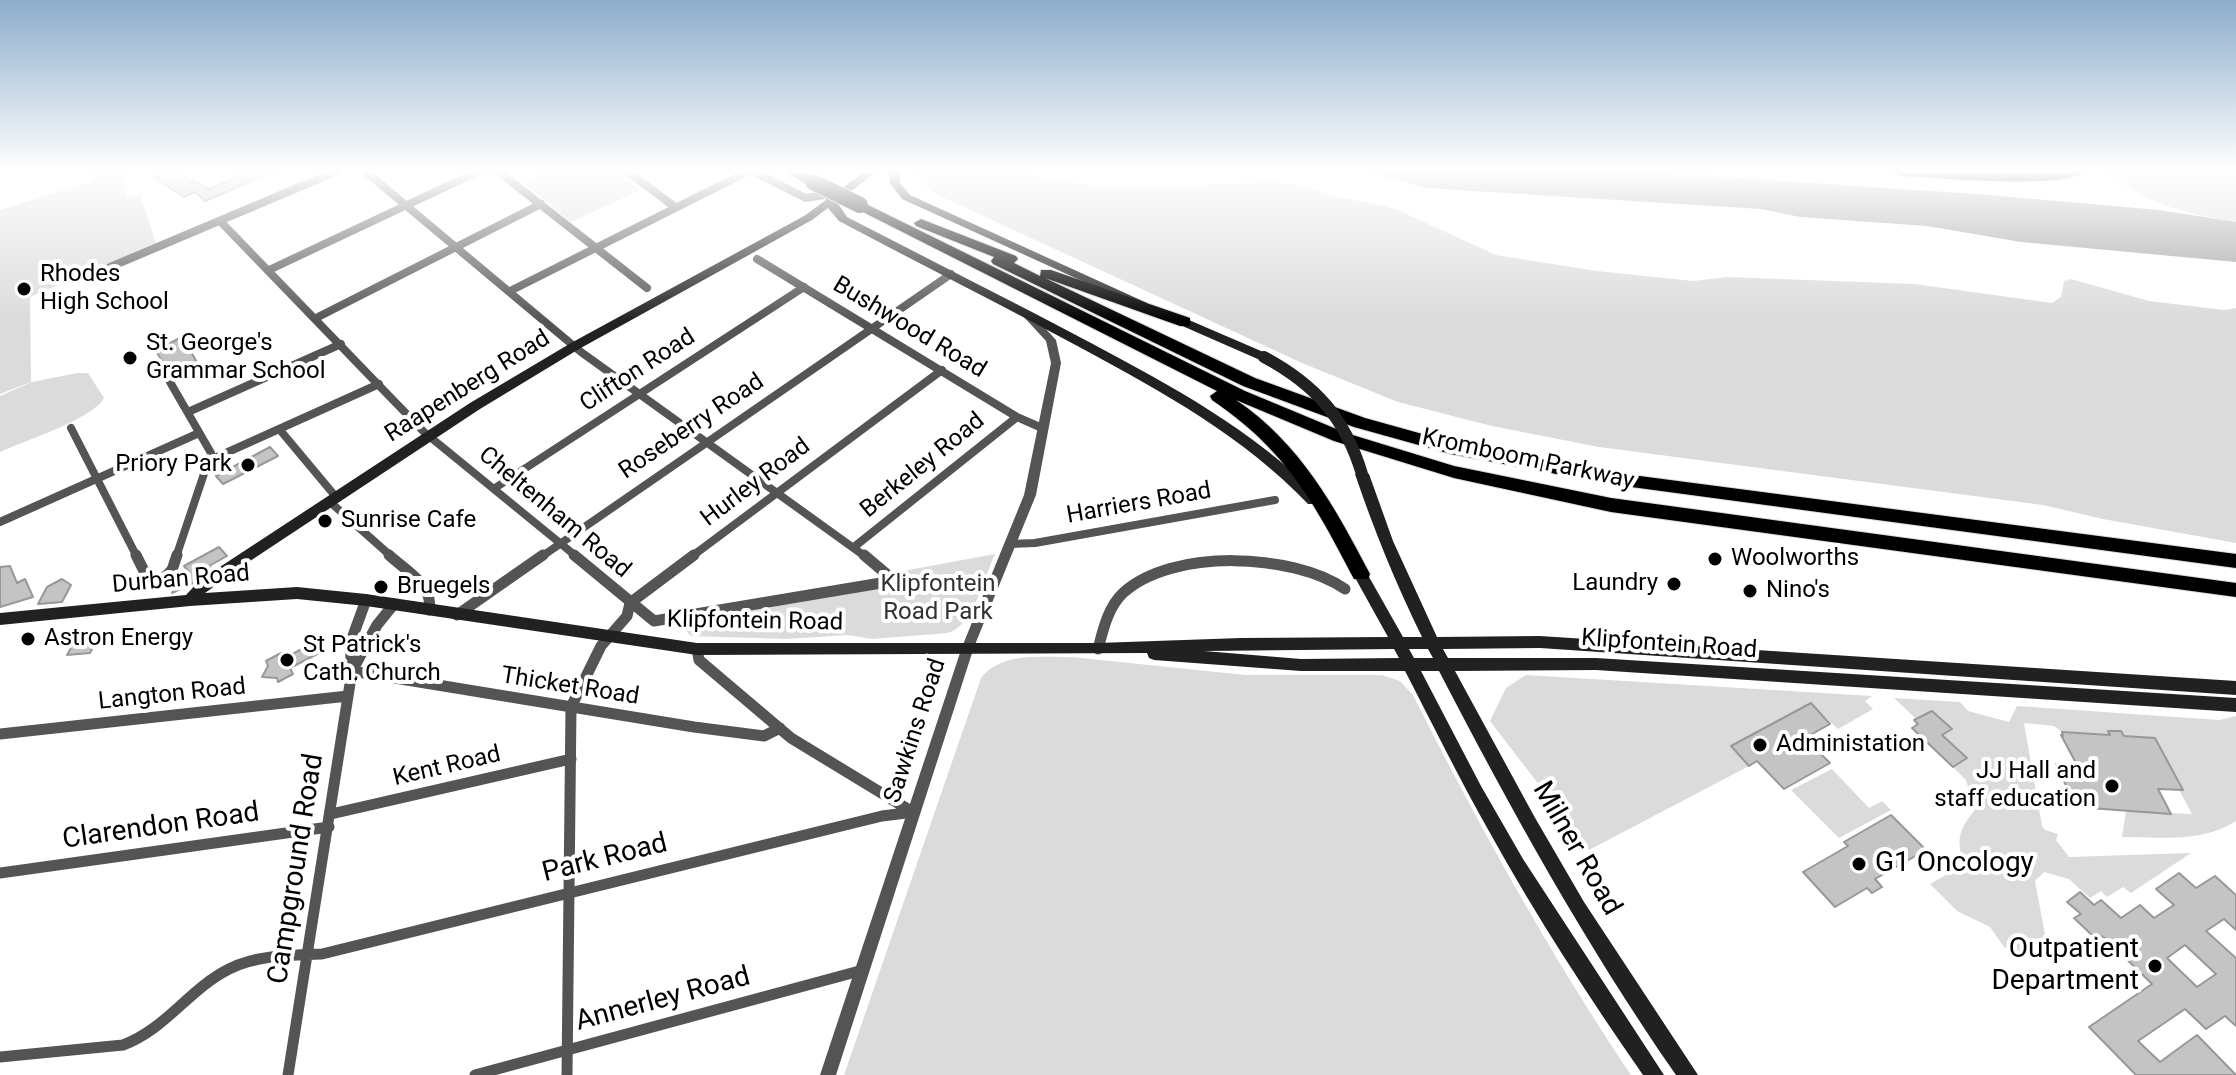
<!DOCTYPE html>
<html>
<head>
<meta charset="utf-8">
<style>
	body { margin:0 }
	canvas { display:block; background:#fff }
</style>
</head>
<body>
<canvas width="2236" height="1075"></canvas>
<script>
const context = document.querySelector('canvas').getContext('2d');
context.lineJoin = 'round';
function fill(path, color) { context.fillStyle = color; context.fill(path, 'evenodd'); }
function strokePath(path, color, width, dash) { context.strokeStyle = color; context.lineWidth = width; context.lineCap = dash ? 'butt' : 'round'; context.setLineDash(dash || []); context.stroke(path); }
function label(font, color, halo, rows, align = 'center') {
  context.font = font + ' Roboto,sans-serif'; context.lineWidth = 8; context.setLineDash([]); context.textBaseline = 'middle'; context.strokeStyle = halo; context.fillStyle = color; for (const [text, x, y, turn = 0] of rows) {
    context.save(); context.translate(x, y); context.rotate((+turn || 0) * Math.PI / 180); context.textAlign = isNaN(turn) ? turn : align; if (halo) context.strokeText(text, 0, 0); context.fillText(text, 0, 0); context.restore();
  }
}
const green = new Path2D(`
	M91 172H121L127 197 140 194 156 243 30 297 31 382 0 394V210L92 181Z
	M549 172H616L640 190 571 222 523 183Z
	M918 172H1009L1089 185 1140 187 1271 182 1302 185 1331 196 1382 205 1400 211 1496 255 1597 271 1693 281 1727 277 1915 284 2052 303 2061 297 2064 281 2071 279 2149 301 2224 310 2236 308V543L2103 519 2043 505 1599 447 1492 426 1398 402 1302 363 938 195 919 180Z
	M2120 172H2236V222C2190 214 2145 205 2109 173Z
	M77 373H88L104 398C93 419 24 441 0 452V396L32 382Z
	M995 554C984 577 974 625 948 633L872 639 848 635 786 639 691 636 676 620 899 583 906 577 898 572Z
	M1072 657 1245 675H1382L1400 681 1413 695C1479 826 1549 953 1631 1075H844L981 678C1003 651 1040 658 1072 657Z
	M1526 675 1872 696 1865 701 1873 709 1838 729 1811 704 1731 746 1749 766 1589 850 1490 721 1506 688Z
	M1894 698 1960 702 1968 711 2009 722 2017 706 2219 720 2236 716V821C2202 843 2161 837 2122 837L2126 811 2192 814 2179 790 2183 789 2155 738 2124 736 2121 731H2109L2110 735 2062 732 2054 726 2024 723 2042 826 2045 830 2058 834 2056 840 2069 857 2191 853 2131 893 2123 887 2107 897 2101 891 2090 898 2069 879 2044 872 2035 881 2046 940 2041 953 2035 957 2019 956 2004 947 1990 927 1957 911 1930 884 1965 864C1955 841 1959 829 1975 810L1966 780 1953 767 1967 758 1942 735 1952 729 1932 711 1915 718Z
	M1832 769 1869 808 1882 801 1891 810 1839 838 1791 790Z`);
const water = new Path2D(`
	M1367 172H1652L1990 195 2159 210 2236 222V262L2021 242 1927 226 1800 217 1761 209 1426 188Z`);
const building = new Path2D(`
	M167 172H175L209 189 250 172H273L205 201 195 192 184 197 154 178Z
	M185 335 191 344 187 345 198 364 169 373 156 351Z
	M270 447 278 456 223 484 216 476Z
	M219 547 227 556 209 566 212 569 193 583 172 593 178 578 189 572 184 566Z
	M10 566 17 583 25 579 33 597 0 607V567Z
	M62 579 71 585 62 602 38 604 47 587Z
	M102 630 90 653 67 655 80 632Z
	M315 642H320L325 650 290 668 293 674 278 682 277 678 262 677 268 666 266 661 281 653 283 659Z
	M1811 703 1830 724 1805 738 1830 763 1784 789 1757 761 1749 766 1731 746Z
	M1932 711 1952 729 1942 735 1967 758 1953 767 1912 728 1918 724 1914 720Z
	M2108 731H2121L2124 736 2155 738 2183 790 2158 789 2171 814 2076 807 2056 764 2077 765 2061 735 2063 736 2062 732 2110 735Z
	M1891 815 1926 850 1875 879 1882 887 1872 893 1867 888 1835 907 1803 872 1848 846 1844 842Z
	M2179 873 2196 888 2215 876 2236 895V930L2224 919 2206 931 2236 958V1026L2225 1016 2206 1029 2185 1009 2138 1041 2160 1062 2197 1035 2236 1075H2136L2089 1027 2152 984 2105 938 2098 934 2094 937 2074 918 2081 914 2067 902 2080 892 2094 905 2101 900 2121 918 2140 905 2154 918 2174 905 2156 889ZM2185 945 2216 974 2197 987 2167 958Z`);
const minorFar1 = new Path2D(`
	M366 172 581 352 866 557
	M499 172 647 288
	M628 172 675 207
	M754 172 806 198 830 194
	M220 221 424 432 577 557
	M757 259 1017 417 1042 428
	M110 267 335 172
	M269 270 477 172
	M510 291 747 172
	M316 318 541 204
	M170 382 211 453 176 557
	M188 412 341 344
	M71 428 137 557
	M280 430 336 497
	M208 461 379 384
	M495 488 804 287
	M330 502 392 557
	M0 522 199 433
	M1010 544 1035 543 1275 500
	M854 547 1017 417
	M541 557 951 274
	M691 557 942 370`);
const minor = new Path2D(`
	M136 555 148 579 161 581 172 570 177 555
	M389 555C406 571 434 585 429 610
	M574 555 654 621 881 583 890 577 864 555
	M457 615 543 555
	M697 649 699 660 791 738 911 811
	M1098 649C1103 630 1108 607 1123 593 1172 548 1293 553 1345 589
	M352 671 694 727 764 736 780 728
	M352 671 377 625 394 604
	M0 734 348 696
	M331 814 571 759
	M0 873 329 827
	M0 1057 123 1045C166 1029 189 989 229 969 257 955 292 955 322 954L882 816 914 812
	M288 1075 352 671 350 644 366 600
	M475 1075 863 970
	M567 1075 571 707 601 646 627 616 630 603 694 555`);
const tertiary = new Path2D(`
	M1028 313 1032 314 1056 340 1061 363 1036 495 974 647 836 1075H820L962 647 1024 495 1051 363 1046 341 1023 316Z`);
const secondary = new Path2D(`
	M864 172H876L837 202 847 217C928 259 1010 300 1091 343 1173 387 1252 429 1318 496L1320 500 1318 504H1308C1243 436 1164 393 1083 349 1002 305 920 264 839 221L828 208 812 220 579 349 480 409 247 563 205 593 297 587 366 594 697 643H1098L1241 638 1388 637 1348 565 1350 561H1360L1403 637H1422C1396 584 1374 530 1355 474L1362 469 1369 474 1393 541 1437 637 1540 636 2236 681V695L1540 648 1443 649 1448 658H1596L2236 698V712L1596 670 1455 671 1534 816 1584 902 1698 1075H1676C1587 947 1511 810 1439 671H1421L1481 786 1523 859 1664 1075H1643C1588 996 1536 916 1490 833 1460 780 1433 725 1405 671H1301L1154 660 1149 658 1147 653 697 655 366 606 297 599 190 606 0 625V613L186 595 200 580 470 403 571 343 804 216 826 200V192L835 193ZM1394 649 1399 658 1301 659 1204 651ZM1409 649H1428L1433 658H1414Z
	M889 172H899L900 183 910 195 1147 303 1145 306H1137L902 199 890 183Z
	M1175 314 1268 354 1270 357 1264 361 1260 360 1171 321V315Z`);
const motorway = new Path2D(`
	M786 172H804L820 182 818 185H808Z
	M1893 172H2084C2060 190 1935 177 1900 176Z
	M860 201 1245 391 1346 433 1454 466 1611 498 2236 583V597L1611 512 1454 478 1334 441 1236 400C1300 443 1335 507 1370 574L1368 579H1354C1314 502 1286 450 1212 400L1210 396 1217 391 855 208V202Z
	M921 219 1016 256 1018 259 1014 263 1040 276 1041 270H1051L1190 318V326H1180L1045 278 1255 378 1365 418 1451 442 1609 472 2236 554V568L1609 484 1451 454 1354 427 1243 386 993 264 991 261 994 257 916 226 914 223Z`);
const secondaryBridge = new Path2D(`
	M1264 357C1316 385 1345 418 1362 474`);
const motorwayBridge = new Path2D(`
	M813 182 860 205`);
const markers = [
	[24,289,8,"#000"],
	[130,358,8,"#000"],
	[248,465,8,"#000"],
	[325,521,8,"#000"],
	[1715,559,8,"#000"],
	[1674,584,8,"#000"],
	[381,587,8,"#000"],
	[1750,591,8,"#000"],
	[28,639,8,"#000"],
	[287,660,8,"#000"],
	[1760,745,8,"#000"],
	[2112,786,8,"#000"],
	[1859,864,8,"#000"],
	[2155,966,8,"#000"]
];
const poiNames = [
	["Rhodes",40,275],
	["High School",40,303],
	["St. George's",146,344],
	["Grammar School",146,372],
	["Priory Park",232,465,"right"],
	["Sunrise Cafe",341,521],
	["Woolworths",1731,559],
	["Laundry",1658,584,"right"],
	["Bruegels",397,587],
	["Nino's",1766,591],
	["Astron Energy",44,639],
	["St Patrick's",303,646],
	["Cath. Church",303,674],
	["Administation",1776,745],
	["JJ Hall and",2096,772,"right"],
	["staff education",2096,800,"right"]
];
const streetNames = [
	["Bushwood Road",909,328,31],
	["Clifton Road",638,371,-33],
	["Raapenberg Road",468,387,-32],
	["Roseberry Road",692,427,-34],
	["Kromboom Parkway",1528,460,12],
	["Berkeley Road",923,466,-39],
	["Hurley Road",756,483,-37],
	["Harriers Road",1139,504,-10],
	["Cheltenham Road",554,513,40],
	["Durban Road",181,580,-5],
	["Klipfontein Road",755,622,1],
	["Klipfontein Road",1669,645,4],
	["Thicket Road",570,687,9],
	["Langton Road",172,695,-6],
	["Sawkins Road",916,731,-72],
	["Kent Road",447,767,-13]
];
const parkNames = [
	["Klipfontein",938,585],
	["Road Park",938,613]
];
const nearStreetnames = [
	["Clarendon Road",161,827,-8],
	["Milner Road",1576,849,60],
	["Park Road",605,859,-14],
	["Campground Road",297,869,-81],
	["Annerley Road",663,1000,-15]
];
const nearPoinames = [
	["G1 Oncology",1875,864],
	["Outpatient",2139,950,"right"],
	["Department",2139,982,"right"]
];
fill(green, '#dbdbdb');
fill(water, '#a2a2a2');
fill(building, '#c4c4c4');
strokePath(building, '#989898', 2);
strokePath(motorway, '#dbdbdb', 2);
strokePath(minorFar1, '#545454', 8);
strokePath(minor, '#545454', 11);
fill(tertiary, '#545454');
fill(secondary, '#212121');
fill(motorway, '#000');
strokePath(motorwayBridge, '#dbdbdb', 18, []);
strokePath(secondaryBridge, '#212121', 12);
strokePath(motorwayBridge, '#000', 16);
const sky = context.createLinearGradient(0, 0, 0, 322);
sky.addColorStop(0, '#8cadcc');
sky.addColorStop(0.53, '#fff');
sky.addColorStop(1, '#ffffff00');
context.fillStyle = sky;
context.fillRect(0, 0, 2236, 322);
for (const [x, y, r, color] of markers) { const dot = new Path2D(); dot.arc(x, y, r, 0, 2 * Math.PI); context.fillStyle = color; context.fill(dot); strokePath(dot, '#fff', 3); }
label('24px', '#000', '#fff', poiNames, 'left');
label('24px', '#000', '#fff', streetNames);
label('24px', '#323232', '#fff', parkNames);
label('28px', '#000', '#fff', nearStreetnames);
label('28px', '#000', '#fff', nearPoinames, 'left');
</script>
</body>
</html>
